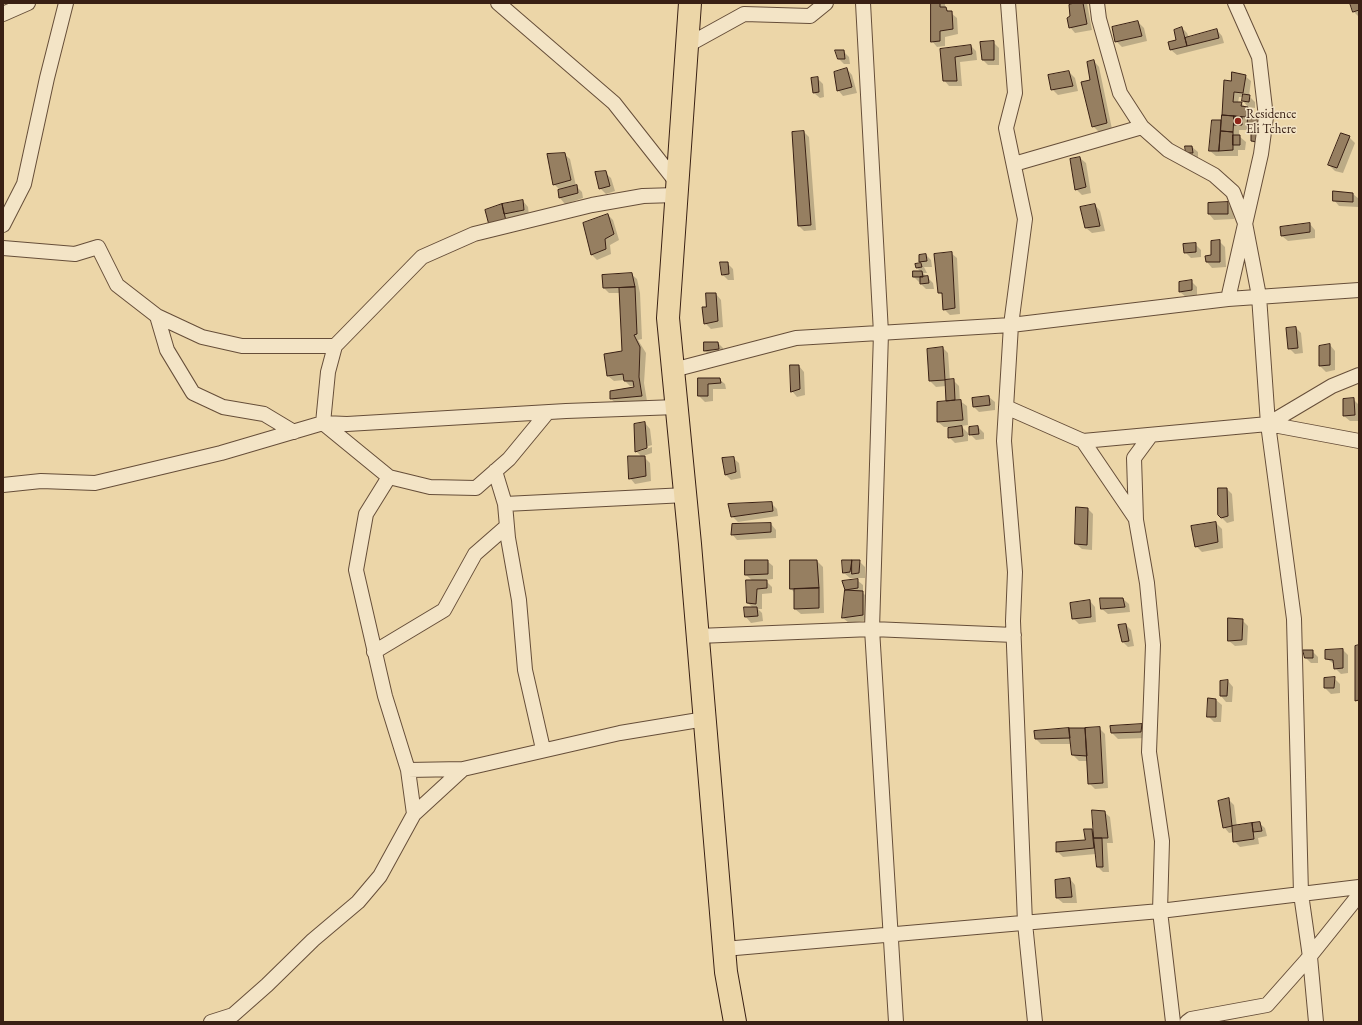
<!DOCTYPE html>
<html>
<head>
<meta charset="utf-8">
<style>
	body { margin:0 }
	#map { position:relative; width:1362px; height:1025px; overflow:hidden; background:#ecd6a8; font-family:"EB Garamond",serif }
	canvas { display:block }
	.frame { position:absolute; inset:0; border:4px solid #392014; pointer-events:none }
</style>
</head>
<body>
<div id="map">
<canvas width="1362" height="1025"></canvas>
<div class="frame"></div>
</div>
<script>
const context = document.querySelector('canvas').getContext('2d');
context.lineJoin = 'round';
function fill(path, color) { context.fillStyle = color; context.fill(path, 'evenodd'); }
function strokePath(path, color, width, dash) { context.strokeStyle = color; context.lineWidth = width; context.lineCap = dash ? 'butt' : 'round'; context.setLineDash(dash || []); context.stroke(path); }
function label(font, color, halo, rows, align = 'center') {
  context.font = font + ' "EB Garamond",serif'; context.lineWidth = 3; context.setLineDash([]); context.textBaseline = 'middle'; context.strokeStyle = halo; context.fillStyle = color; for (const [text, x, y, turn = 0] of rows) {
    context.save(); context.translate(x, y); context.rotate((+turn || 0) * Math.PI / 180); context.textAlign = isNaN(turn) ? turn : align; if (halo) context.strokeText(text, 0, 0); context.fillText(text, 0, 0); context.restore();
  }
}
const shadow = new Path2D(`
	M932 3H945V8L957 18 958 34 945 37V46L937 47 932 41Z
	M1073 3H1087L1092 30 1075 33 1070 27Z
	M1351 3H1359V17L1354 12Z
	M1138 22 1144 28 1147 41 1122 47 1116 41Z
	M1182 28 1187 33 1189 38 1217 30 1222 36 1224 43 1177 55 1171 50Z
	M993 42 999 48V65H988L983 60Z
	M971 46 976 51 977 60 960 62 962 86H949L944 80 941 50Z
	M843 51 849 57 850 64H844L839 59Z
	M1094 61 1099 67 1112 129 1099 132 1093 126 1091 81Z
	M847 69 852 75 857 93 843 96 838 90Z
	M1069 72 1075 78 1078 91 1058 95 1052 89Z
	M1245 76 1251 81 1249 96 1255 102V108L1248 107 1243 101V97H1239L1238 103H1241L1253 114 1252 119 1257 146 1252 140V133L1247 128V130H1239V136L1246 142 1245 150H1238V156H1216L1210 151 1213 121H1222L1232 82Z
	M817 78 823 84 824 97 820 98 814 93Z
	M804 132 809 137 816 230 804 231 799 226Z
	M1349 137 1355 143 1343 173 1335 171 1329 165Z
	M1192 147 1198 152V158L1187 153Z
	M564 154 570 159 576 186 582 192 583 198 565 204 560 198 559 191 560 190 554 184Z
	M1080 158 1086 163 1091 193 1082 195 1076 189Z
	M605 173 611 178 615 191 606 194 600 188Z
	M1334 192 1353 194 1359 199 1358 207 1339 206 1334 200Z
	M523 201 528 207 529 216 511 227 486 210Z
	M1227 203 1233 209 1234 219 1214 220 1209 214Z
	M1095 205 1100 211 1105 231 1092 233 1086 228Z
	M608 215 613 220 619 240 610 245 611 254 597 260 591 254Z
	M1310 224 1315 230V238L1288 241 1282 236 1281 228Z
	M1219 241 1225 247 1226 267 1212 268 1207 262 1212 256Z
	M1195 244 1201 250V257L1191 258 1185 252Z
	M951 253 957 258 960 314 950 315 944 309V296L939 292Z
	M926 255 931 260 932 267H924L927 273H923L933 283 934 289H926L914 277 921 272 917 268V264H922L920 261Z
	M727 263 733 269 734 280H728L722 274Z
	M631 274 637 279 640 293 642 339 638 340 646 353 644 383 647 401 617 404 611 399 635 388V386H630L624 380 614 381 608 376 623 352 620 293H609L604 288Z
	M1191 281 1197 287V296L1186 297 1180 292Z
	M716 294 721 300 723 327 711 329 705 323 707 307Z
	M1296 328 1301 333 1303 353 1295 354 1289 348Z
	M705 343H718L723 348 724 355 711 357 705 351Z
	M1330 345 1335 351V370L1326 372 1320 366V346Z
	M943 348 948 353 950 381 953 380 959 386 960 401 967 406 968 425 961 426 968 433V441L955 443 949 437V427H944L938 422 947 402 946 386 936 387 930 381 928 349Z
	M799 366 804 372 805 395 797 397 792 391Z
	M699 379H719L725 384 726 389H713V401L705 402 699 396Z
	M989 397 995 402V410L979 412 974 407Z
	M1353 399 1359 405V421H1350L1344 416Z
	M645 423 650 429 652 445 640 449V451L652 447V453L643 456 650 463 651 481 635 484 630 478 642 457 636 451Z
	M978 427 984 433V439L976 440 970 434Z
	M733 458 739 463 741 478 731 480 726 475 723 459Z
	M1227 489 1232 494 1234 521 1227 523 1219 515Z
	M771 503 777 509 778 516 738 522 732 516Z
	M1088 509 1093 514 1092 550 1082 549 1076 544Z
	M1216 523 1222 529 1223 548 1202 552 1196 546Z
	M771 524 776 530V538L737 540 732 534Z
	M767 561 773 566V579L765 580 772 587V593L762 594V609H758L762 613 763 621 751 623 746 617 745 608H753L748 603 753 581 746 575Z
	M817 561 823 567 824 613 801 614 795 609V593L791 589Z
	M844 561H859L865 567V578H850L844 573Z
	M857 580 863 585V593L868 598 869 620 849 623 843 618 846 590 843 582Z
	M1123 599 1129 604 1130 612 1108 614 1102 609Z
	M1090 601 1095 607 1096 622 1079 624 1073 618Z
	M1242 620 1248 626 1247 645 1235 646 1229 641Z
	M1126 625 1131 630 1134 646 1128 647 1123 642Z
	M1343 650 1348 655V673L1341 674 1335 668 1334 664 1326 658Z
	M1312 651 1318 657V663H1311L1306 658Z
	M1334 678 1340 684V693L1331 694 1325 688Z
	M1228 681 1233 687 1232 702H1226L1221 696Z
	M1216 700 1222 705 1221 722H1214L1208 716Z
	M1141 725 1147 731 1146 738 1118 739 1112 733 1111 727Z
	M1099 728 1105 734 1108 788 1095 789 1089 783 1088 761H1079L1073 755 1072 744H1041L1036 739 1035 732Z
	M1228 799 1234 805 1237 827 1259 823 1265 828 1267 836 1258 838 1259 844 1240 847 1234 841V832L1229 833 1224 827Z
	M1104 812 1110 817 1113 843H1107L1109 872H1103L1098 867 1096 854 1063 857 1057 851 1086 841 1092 830 1095 832Z
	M1070 879 1075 885 1077 903H1063L1057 898Z`);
const building = new Path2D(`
	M931 3H940V7H946L947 11H952L953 29 940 31V41L931 42Z
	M1074 3H1083L1087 24 1069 28 1067 18 1070 16 1069 5Z
	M1350 3H1359V10L1353 12Z
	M1138 21 1142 36 1115 42 1112 27Z
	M1182 27 1187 46 1170 50 1168 42 1176 40 1174 30Z
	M1217 29 1219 38 1187 46 1185 38Z
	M994 41V60H982L980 42Z
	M971 45 972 54 955 57 957 81H943L940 49Z
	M835 50H844L845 59H838Z
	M1094 60 1107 123 1092 127 1081 82 1090 80 1087 62Z
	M847 68 852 87 837 91 834 72Z
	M1069 71 1073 86 1051 90 1048 75Z
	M1232 72 1246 75 1243 93 1234 92 1233 102H1242L1241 106 1248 107 1246 117 1222 115 1224 80 1231 81Z
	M818 77 819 92 813 93 811 78Z
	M1243 94 1250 95 1249 102 1242 101Z
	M1222 115 1234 116 1233 132 1221 131Z
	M1234 116 1242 117V125H1234Z
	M1248 118 1262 119 1258 142 1251 141V130L1247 129Z
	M1212 120H1221L1219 151H1209Z
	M804 131 811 225 798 226 792 132Z
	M1221 131 1233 132V150L1219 151Z
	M1341 133 1350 136 1337 168 1328 165Z
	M1233 135H1240V145H1233Z
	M1185 146H1192L1193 153H1186Z
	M565 153 571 180 553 185 547 154Z
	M1080 157 1086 187 1075 190 1070 159Z
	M606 171 610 186 599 189 595 172Z
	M577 185 578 193 559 198 558 190Z
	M1333 191 1353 193V202L1333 201Z
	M523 200 524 210 504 214 502 204Z
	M1228 202V214H1208V203Z
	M502 204 506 221 489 225 485 210Z
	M1095 204 1100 226 1085 228 1080 207Z
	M608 214 614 234 605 239 606 249 591 255 583 223Z
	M1310 223V232L1281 236 1280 227Z
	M1220 240V262H1206L1205 256 1211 255V241Z
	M1196 243V252L1184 253 1183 244Z
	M952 252 955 308 943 310 942 293H938L934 254Z
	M926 254 927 261 919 262V255Z
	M720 262H728L729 274 722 275Z
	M921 263 922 267 916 268 915 264Z
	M913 271H922L923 277H913Z
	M632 273 635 287 603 288 602 275Z
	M928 276 929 283 920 284V277Z
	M1192 280V290L1179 292V282Z
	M635 287 637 334 634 335 640 347 639 377 642 396 610 399V391L634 387 633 381H624L623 374 607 376 604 354 622 351 619 288Z
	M706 293H716L718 321 704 324 702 307H706Z
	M1296 327 1298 348 1288 349 1286 328Z
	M704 342H718L719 349 704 351Z
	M1330 344V365L1319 366V346Z
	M943 347 945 380 929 381 927 349Z
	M790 365H799L800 389 791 392Z
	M698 378H720L721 383 708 384V396H698Z
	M954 379 955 400 946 401 945 380Z
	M989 396 990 405 973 407 972 398Z
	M1354 398 1355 415 1343 416V399Z
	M961 400 963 420 937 422V402Z
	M645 422 647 448 635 452 634 424Z
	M962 426 963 436 948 438V428Z
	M978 426 979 434 969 435V427Z
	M628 456H645L646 476 629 479Z
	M734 457 736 472 725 475 722 458Z
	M1218 488H1227L1228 516 1221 518 1218 515Z
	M772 502 773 511 731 517 728 504Z
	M1076 507 1088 508 1087 545 1075 544Z
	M1216 522 1218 542 1195 547 1191 526Z
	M771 523V532L731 535 732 524Z
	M745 560H768V574L745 575Z
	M790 560H817L819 588 790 589Z
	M842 560H852L850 572 843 573Z
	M852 560H860L859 573 852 574Z
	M858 579V588L845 590 842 581Z
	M746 580H767V588L757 589 756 604 747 603Z
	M819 588V608L794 609V589Z
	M845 590 863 591V615L842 618Z
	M1100 598H1123L1125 607 1101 609Z
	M1090 600 1091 617 1072 619 1070 603Z
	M744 607H757L758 616 745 617Z
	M1228 618 1243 619 1242 640 1228 641Z
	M1126 624 1129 641 1122 642 1118 625Z
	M1359 645V700L1355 701V646Z
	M1343 649V668L1334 669 1333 660 1325 659V650Z
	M1303 650H1313V658H1305Z
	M1335 677 1334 688H1324V678Z
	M1228 680 1227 696H1220V681Z
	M1208 698 1216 699V717H1207Z
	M1142 724 1141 732 1111 733 1110 726Z
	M1100 727 1103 783 1088 784 1085 728Z
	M1069 728H1085L1087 756 1072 755Z
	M1069 728 1070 738 1035 739 1034 731Z
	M1229 798 1232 826 1223 828 1218 801Z
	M1092 810 1105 811 1108 838H1094Z
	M1260 822 1262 831 1253 832 1252 823Z
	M1252 823 1254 839 1233 842 1232 826Z
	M1084 829H1092L1094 848 1056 852V842L1085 840Z
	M1094 838H1102L1103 867H1097Z
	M1070 878 1072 897 1056 898 1055 880Z`);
const minor = new Path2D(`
	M498 3 614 103 677 183
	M863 3 881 333 872 629 1014 635
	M1008 3 1015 93 1006 128 1025 219 1011 325 1004 441 1015 572 1013 621 1025 923 1035 1022
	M1097 3 1099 19 1120 93 1142 127 1168 150 1214 175 1233 192 1245 223 1259 296 1268 424 1294 619 1301 894 1310 957 1316 1022
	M3 14 28 3
	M686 46 744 14 810 16 826 3
	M1014 164 1142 127
	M3 225 24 184 47 78 66 3
	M3 248 75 254 98 247 117 285 157 316 167 350 193 393 223 407 264 414 294 432
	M1228 299 1261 154 1266 117 1259 57 1235 3
	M157 316 202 337 242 346H335
	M673 370 796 338 1011 325 1228 299 1359 290
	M1006 407 1083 441 1268 424 1359 441
	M547 413 509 459 476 488 430 487 389 477 323 423 328 372 335 346 422 257 474 234 592 205 643 196 676 195
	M1268 424 1332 386 1359 375
	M1151 435 1134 458 1136 520 1147 583 1153 645 1149 752 1162 841 1160 911 1173 1022
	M1083 441 1136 519
	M495 471 505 504 508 538 519 600 525 670 543 749
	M389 477 366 514 356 570 385 696 408 770 463 769 620 733 705 719
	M3 485 41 481 95 483 221 453 323 423 347 424 566 411 677 407
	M505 504 686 495
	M698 636 872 629 896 1022
	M374 652 444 610 475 554 507 526
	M408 770 414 814 463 769
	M724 949 1160 911 1359 887
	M211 1022 233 1015 267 985 313 940 358 902 380 876 414 814
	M1187 1022 1191 1019 1267 1005 1306 961 1359 895`);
const trunk = new Path2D(`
	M690 3 668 318 690 544 726 972 735 1022`);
const markers = [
	[1238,121,4,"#8f2418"]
];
const poiNames = [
	["Residence",1246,114],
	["Eli Tchere",1246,129]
];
fill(shadow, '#0003');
fill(building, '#967f61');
strokePath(building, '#392014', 1);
strokePath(minor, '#664e39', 16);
strokePath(trunk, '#392014', 24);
strokePath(minor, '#f3e4c6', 14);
strokePath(trunk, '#ecd6a8', 22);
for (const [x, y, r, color] of markers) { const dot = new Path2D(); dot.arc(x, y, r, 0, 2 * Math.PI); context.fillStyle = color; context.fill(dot); strokePath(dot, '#f3e4c6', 1.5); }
label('13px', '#392014', '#f3e4c6', poiNames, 'left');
</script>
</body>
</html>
